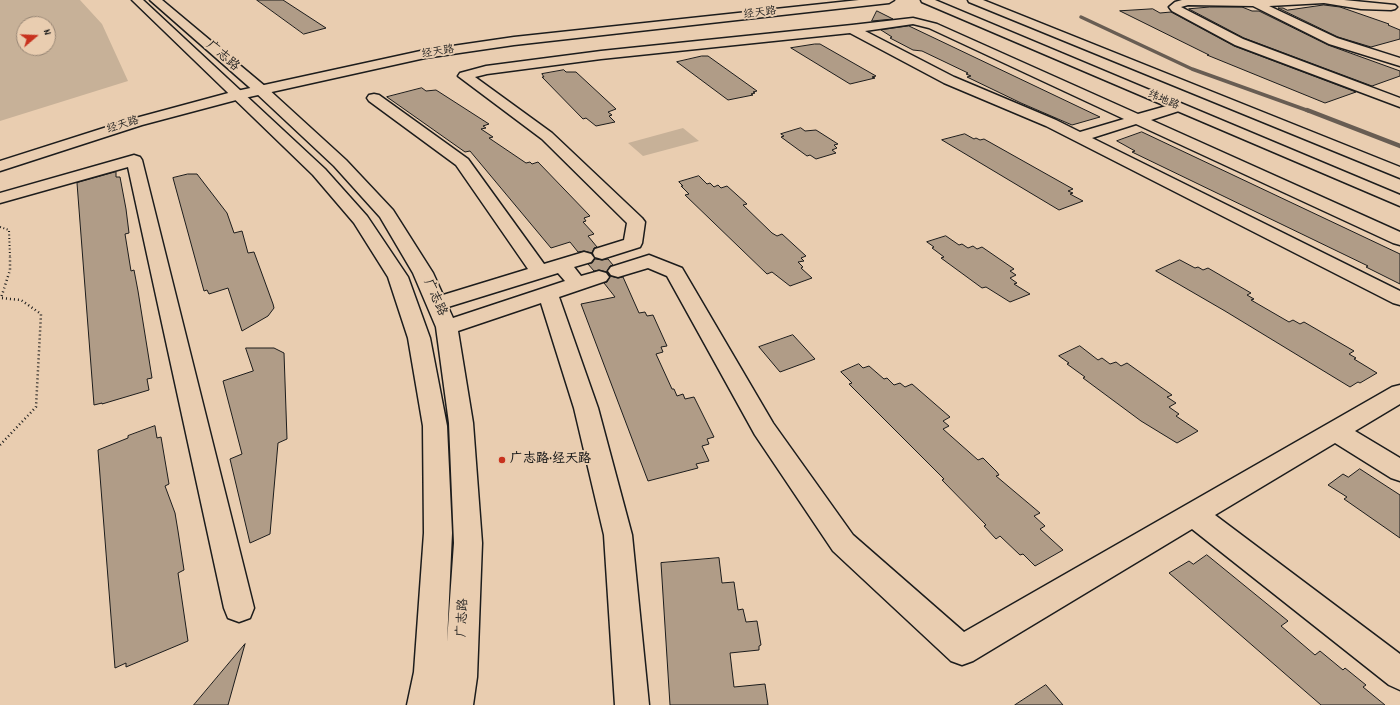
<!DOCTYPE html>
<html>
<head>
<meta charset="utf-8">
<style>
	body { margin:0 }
	#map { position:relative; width:1400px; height:705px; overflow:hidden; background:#e9cdb0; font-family:Dekko,sans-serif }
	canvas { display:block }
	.north { position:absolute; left:16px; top:16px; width:40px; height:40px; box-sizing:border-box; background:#e9cdb0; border:1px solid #978675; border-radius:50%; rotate:71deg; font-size:11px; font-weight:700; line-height:16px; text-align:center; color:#1c1c1c }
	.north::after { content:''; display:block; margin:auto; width:14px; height:18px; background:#c8321e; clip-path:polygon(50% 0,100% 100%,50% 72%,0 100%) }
</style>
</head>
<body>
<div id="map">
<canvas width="1400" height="705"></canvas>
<div class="north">N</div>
</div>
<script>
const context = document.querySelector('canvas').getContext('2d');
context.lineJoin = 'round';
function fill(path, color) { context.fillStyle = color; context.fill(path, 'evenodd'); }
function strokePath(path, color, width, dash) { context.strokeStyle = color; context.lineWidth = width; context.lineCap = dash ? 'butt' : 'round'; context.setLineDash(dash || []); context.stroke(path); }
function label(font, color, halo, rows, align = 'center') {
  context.font = font + ' Dekko,"LXGW WenKai TC",sans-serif'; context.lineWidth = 4; context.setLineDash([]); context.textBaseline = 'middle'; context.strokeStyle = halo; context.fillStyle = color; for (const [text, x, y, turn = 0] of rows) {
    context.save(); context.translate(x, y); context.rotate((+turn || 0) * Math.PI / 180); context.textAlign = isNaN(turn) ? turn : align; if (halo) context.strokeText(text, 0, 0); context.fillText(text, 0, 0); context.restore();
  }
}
const green = new Path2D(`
	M0 0H80L102 24 128 81 0 121ZM24 24H48V48H24Z
	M683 128 699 141 643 156 628 143Z`);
const streamFar1 = new Path2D(`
	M1081 17 1192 69 1309 111`);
const stream = new Path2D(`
	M1307 110 1400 146`);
const building = new Path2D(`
	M257 0H283L326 28 304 34Z
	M1324 5 1340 7 1389 24 1388 25 1400 30V39L1371 47 1338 37 1278 8H1283L1287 10Z
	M1210 7H1242L1252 11H1259L1328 45 1400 71V76L1372 86 1244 38 1189 9Z
	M1153 9 1160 13 1171 12 1234 46 1356 92 1325 103 1207 55H1209L1120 11Z
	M877 11 893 19 872 21Z
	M909 26 1100 117 1072 125 1021 103 967 77 971 76 966 74 968 73 922 51 913 50 890 38 892 37 881 30Z
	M815 44H820L876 76 872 77 875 78 850 84 791 48Z
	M702 56H708L757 91 753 92 755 93 751 94 753 95 728 100 677 62Z
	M564 70 566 72H576L616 109 608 112 612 115 609 116 615 122 596 126 586 118 583 119 542 77H544L542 74Z
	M422 88 426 91 436 90 489 124 483 126 486 128 481 129 493 137 489 138 526 163 530 162 532 164 538 162 590 216 584 218 586 221 583 222 594 234 588 236 597 247 594 248 592 253 584 251 578 252 570 242 551 248 470 151 465 152 387 97Z
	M801 128 805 131 816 130 838 144 834 145 837 148 832 150 836 153 816 159 810 155 807 156 781 137 784 136 781 134Z
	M1142 132 1400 254V284L1366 267 1368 266 1132 152 1135 151 1117 141Z
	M965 134 974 139 976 138 980 140 984 139 1073 189 1068 191 1073 193 1070 194 1083 201 1059 210 942 140Z
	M116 172V177H120L126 209 129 233 125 234 131 271 134 270 138 291 152 378 147 379 149 390 102 404V403L94 405 77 183Z
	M188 174H197L227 213 234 233 242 231 248 253 254 252 273 304 274 308 268 316 242 331 228 288 209 294 207 290 204 291 173 178Z
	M699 176 707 184 710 183 714 187 718 185 721 188 727 186 747 204 743 205 772 233 777 236 782 234 806 256 801 258 804 261 798 262 803 267 801 268 812 278 790 286 772 272 767 274 685 195 689 194 681 186H683L679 182Z
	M946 236 959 245 962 244 968 248 973 246 977 249 982 247 1014 269 1010 271 1016 275 1010 278 1017 283 1014 284 1030 294 1010 302 986 287 982 288 941 258 944 257 932 248 934 247 927 242Z
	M595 259 602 260 608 259 613 265 610 266 607 272 599 270 594 271 588 264 592 263Z
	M1180 260 1195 268 1198 267 1203 270 1208 268 1251 293 1247 295 1254 299 1251 300 1289 322 1293 320 1300 324 1304 322 1354 351 1349 354 1356 358 1354 359 1377 373 1360 383 1358 382 1350 387 1225 311 1156 271Z
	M610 276 618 278 623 277 639 313 645 312 647 316 653 315 667 346 661 347 663 352 656 354 672 389H674L677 396 683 394 685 399 694 397 714 437 707 439 709 444 702 446 709 461 696 464 698 468 648 481 581 304 615 297 604 283 607 282Z
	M793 335 815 359 780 372 759 347Z
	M1080 346 1098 360 1102 358 1110 364 1116 362 1121 366 1127 363 1172 395 1167 397 1176 403 1169 407 1179 414 1176 416 1198 431 1177 443 1141 421 1083 378 1085 377 1067 364 1069 363 1059 356Z
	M246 348H274L284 353 287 439 278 443 270 534 250 543 230 459 242 454 223 381 253 371Z
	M859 364 863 368 869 366 884 379 887 378 894 385 900 383 905 387 912 384 950 417 943 421 949 426 943 429 978 460 983 458 997 472 999 475 996 476 1040 513 1034 516 1045 526 1040 529 1063 550 1035 566 1023 554 1020 555 1000 536 996 539 984 526 986 525 942 480 944 479 849 384 852 383 841 372Z
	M155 426 157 438 161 437 169 484 165 486 175 513 178 531 184 570 178 573 188 641 126 667V663L115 668 98 450 128 438V436Z
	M1360 469 1400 495V538L1344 499 1347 497 1328 485 1343 474 1348 477Z
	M1207 555 1288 621 1281 626 1315 655 1320 651 1343 670 1345 668 1366 685 1363 687 1385 705H1321L1169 573 1189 561 1193 564Z
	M719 558 722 583 734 582 738 610 743 609 746 622 757 621 761 645 759 646V650L730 653 734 687 765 684 768 705H670L661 563Z
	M245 644 228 705H194Z
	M1046 685 1063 705H1015Z`);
const pathFar1 = new Path2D(`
	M0 227 9 230 10 258`);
const path = new Path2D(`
	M0 445 36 407 41 314 21 300 1 298 10 270V257`);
const minor = new Path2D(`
	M132 0H143L325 169 367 216 408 277 430 338 447 426 452 533 447 642 454 543 449 423 436 327 413 273 380 217 334 166 256 93 150 0H162L266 87 346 160 393 210 433 273 443 295 528 269 456 165 369 101 367 98 369 95 374 94 379 95 468 159 544 264 584 252 591 254 594 258 591 262 574 267 581 276 599 271 606 273 609 277 606 281 559 297 598 408 632 535 649 705H615L604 535 574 408 541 303 458 331 473 423 482 543 477 677 473 705H407L414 672 424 533 423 426 408 338 388 277 354 223 313 175ZM558 273 565 281 453 318 448 307Z
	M1182 0H1344L1395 5 1397 7 1395 9 1391 10 1361 9 1324 3 1269 6 1337 38 1400 58V66L1329 44 1253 6 1188 5 1181 7 1243 39 1400 98V107L1235 45 1172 11 1169 7 1175 2Z
	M913 18 937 24 1138 114 1177 103 1182 104 1184 107 1182 110 1151 120 1400 232V245L1393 243 1136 124 1092 138 1400 291V305L1393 303 1046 126 944 83 850 33 601 59 487 74 475 77 552 133 642 218 645 222 642 243 640 247 602 259 595 257 593 253 595 249 624 240 627 223 542 139 458 76 460 73 486 66 601 51 852 25ZM913 24 929 28 1124 119 1080 132 1056 120 954 77 865 31Z
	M134 155 140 157 142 160 254 608 250 618 239 622 228 618 224 608 128 167 0 203V193Z
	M649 255 682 268 773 423 853 535 964 632 1392 387 1400 385V404L1355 431 1400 458V481L1391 478 1335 443 1215 515 1400 654V690L1389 685 1192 529 973 661 962 665 951 661 833 551 755 435 667 276 648 268 618 277 611 275 608 271 611 267Z`);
const major = new Path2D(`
	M859 0H894L889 3 514 45 425 58 240 99 142 125 0 171V161L132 119 232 92 425 50 514 37Z
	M921 0H935L1400 195V206L922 2Z
	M968 0H983L1400 167V178L969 2Z`);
const markers = [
	[502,460,4,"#c8321e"]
];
const farStreetnames = [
	["经天路",760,14,-7],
	["经天路",438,53,-9],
	["纬地路",1163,101,23],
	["经天路",123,126,-17]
];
const streetNames = [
	["广志路",222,57,41],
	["广志路",434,298,66],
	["广志路",464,618,-87]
];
const poiNames = [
	["广志路·经天路",510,460]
];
fill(green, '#c7b198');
strokePath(streamFar1, '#685d53', 3.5);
strokePath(stream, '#685d53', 4.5);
fill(building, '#b09c87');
strokePath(building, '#1c1c1c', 1);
strokePath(minor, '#1c1c1c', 3);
strokePath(major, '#1c1c1c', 3);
strokePath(pathFar1, '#1c1c1c', 2, [1, 2.5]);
strokePath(path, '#1c1c1c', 2.5, [1, 3]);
fill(minor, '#e9cdb0');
fill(major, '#e9cdb0');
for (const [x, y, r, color] of markers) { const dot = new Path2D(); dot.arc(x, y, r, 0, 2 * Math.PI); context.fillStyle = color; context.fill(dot); strokePath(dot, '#e9cdb0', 1.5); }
label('11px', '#1c1c1c', '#e9cdb0', farStreetnames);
label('13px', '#1c1c1c', '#e9cdb0', streetNames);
label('bold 13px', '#1c1c1c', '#e9cdb0', poiNames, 'left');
</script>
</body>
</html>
